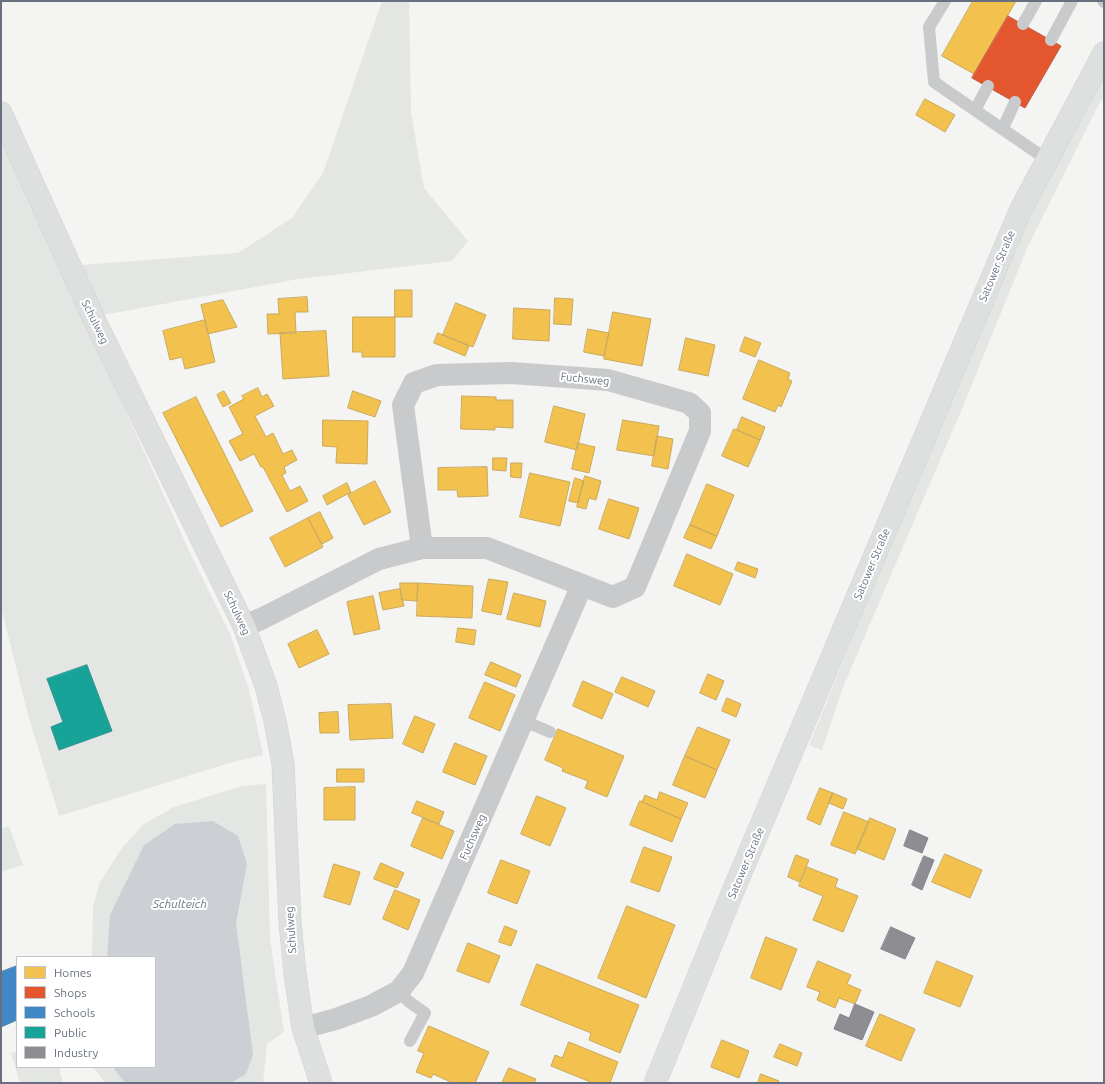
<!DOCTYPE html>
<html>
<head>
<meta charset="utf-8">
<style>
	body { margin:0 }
	#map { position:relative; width:1105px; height:1084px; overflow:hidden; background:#f4f4f3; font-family:Ubuntu,sans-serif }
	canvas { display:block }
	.frame { position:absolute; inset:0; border:2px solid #687080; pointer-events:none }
	.legend { position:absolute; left:16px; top:956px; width:140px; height:112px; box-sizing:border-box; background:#fff; border:1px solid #c3c6cc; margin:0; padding:5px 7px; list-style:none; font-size:12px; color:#687080 }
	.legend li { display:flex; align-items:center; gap:8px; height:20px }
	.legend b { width:20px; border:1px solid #c3c6cc }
</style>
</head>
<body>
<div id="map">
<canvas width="1105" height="1084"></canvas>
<div class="frame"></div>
<ul class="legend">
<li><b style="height:11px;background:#f2c14e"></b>Homes</li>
<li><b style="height:11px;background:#e4572e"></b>Shops</li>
<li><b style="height:11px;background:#3f88c5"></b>Schools</li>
<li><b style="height:11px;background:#17a398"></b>Public</li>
<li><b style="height:11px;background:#8d8d92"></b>Industry</li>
</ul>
</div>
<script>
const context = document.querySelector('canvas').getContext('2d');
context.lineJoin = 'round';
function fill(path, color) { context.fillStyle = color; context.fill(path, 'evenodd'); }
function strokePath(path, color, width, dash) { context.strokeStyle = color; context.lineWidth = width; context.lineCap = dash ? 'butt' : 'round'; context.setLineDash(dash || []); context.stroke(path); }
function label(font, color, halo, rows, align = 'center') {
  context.font = font + ' Ubuntu,sans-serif'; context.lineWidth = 4; context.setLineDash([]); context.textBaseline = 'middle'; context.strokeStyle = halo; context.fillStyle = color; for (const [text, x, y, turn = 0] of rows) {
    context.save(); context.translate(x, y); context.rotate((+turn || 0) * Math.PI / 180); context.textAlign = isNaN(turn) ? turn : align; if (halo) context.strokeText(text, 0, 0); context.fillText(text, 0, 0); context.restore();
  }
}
const green = new Path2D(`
	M382 1H409L411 112 424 188 468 241 452 261 298 279 93 317 85 321 190 553 230 634 249 689 263 755 236 761 59 816 28 715 1 607V113L69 266 238 253 292 218 323 173Z
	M1104 72V97L1098 106 1028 246 964 404 843 687 822 750 809 745 935 437 1009 263 1052 170Z
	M266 784 270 939 284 1032 267 1044 263 1083H105L93 1067H155V957H92L93 907 99 884 122 848 144 824 174 807 242 786Z
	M9 826 23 865 1 872V829Z
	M17 1052V1067H59L63 1083H20L11 1053Z`);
const water = new Path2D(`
	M213 821 238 836 247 864 236 923 253 1055 246 1074 231 1083H125L115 1070 114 1067H155V957H107L110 915 144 845 175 824Z`);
const homes = new Path2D(`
	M973 1H1016L974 74 942 56Z
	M925 99 955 115 945 132 916 115Z
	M395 290H412V317H395Z
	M307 297 308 312H295L296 333 268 334 267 314H279L278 299Z
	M555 298 573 299 571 325 554 324Z
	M223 300 237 327 208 334 201 305Z
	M456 303 486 315 473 347 443 335Z
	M514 308 550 310 549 341 513 339Z
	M613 312 651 319 642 366 604 359Z
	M353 317H395V357H362V352H353Z
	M205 320 215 362 185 369 182 357 170 360 163 331Z
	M588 329 609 333 604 356 584 352Z
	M326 331 329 376 283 379 280 333Z
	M438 333 469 346 465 356 434 343Z
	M745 337 761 343 755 357 740 351Z
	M686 338 715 345 708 376 679 370Z
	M759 360 790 373 788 379 792 381 781 407 778 405 775 412 743 399Z
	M258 388 262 397 267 394 274 406 255 416 266 437 273 433 283 454 292 450 297 460 284 467 286 473 282 475 290 491 300 486 308 501 287 512 263 467H261L254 454 240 461 229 441 243 434 229 407 244 399 242 396Z
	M224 391 231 403 223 407 217 395Z
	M353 391 381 401 375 417 348 408Z
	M462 396 496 397V400H513V428L495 427V430L461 429Z
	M196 397 253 511 221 527 163 413Z
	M554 406 585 414 577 450 545 442Z
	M742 417 765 427 760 440 737 430Z
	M323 420 368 421 367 464 336 463 337 447 323 446Z
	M623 420 659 426 654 456 617 450Z
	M734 429 760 440 748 467 722 456Z
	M657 436 673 439 668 469 652 466Z
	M578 443 595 447 589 473 572 469Z
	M493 458H507L506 471 493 470Z
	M511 463H522L521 478 511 477Z
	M487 467 488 496 458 497 457 490H438V468Z
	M530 473 570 482 560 526 520 517Z
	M585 476 601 481 596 500 589 498 586 509 577 507Z
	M575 478 584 481 578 503 569 501Z
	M375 481 391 512 364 525 348 495Z
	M347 483 351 492 327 505 323 496Z
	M707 484 734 495 717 536 690 525Z
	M609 499 639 508 629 539 599 529Z
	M320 512 333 538 322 544 308 518Z
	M308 518 323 547 285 567 270 538Z
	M690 525 717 536 711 549 684 538Z
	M687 554 733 574 720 605 674 586Z
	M738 562 758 569 755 578 735 570Z
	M489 579 508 582 501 615 482 611Z
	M400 583H418L417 601 402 600Z
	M418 583 473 586 472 618 417 616Z
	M400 589 404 606 383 610 379 593Z
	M514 593 546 601 540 627 507 619Z
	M373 596 380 629 354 635 347 602Z
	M458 628 476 630 474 645 456 642Z
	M317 630 329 654 299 668 288 644Z
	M491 662 521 675 516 687 485 675Z
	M708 674 724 681 716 700 700 693Z
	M622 677 655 691 648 707 615 692Z
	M583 681 613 694 602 719 573 706Z
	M485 682 515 695 500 731 469 718Z
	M727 698 741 704 736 717 722 711Z
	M391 704 393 738 350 740 348 705Z
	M338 712 339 733H320L319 713Z
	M415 716 435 724 423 753 403 744Z
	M698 727 730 740 717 770 685 756Z
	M558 729 624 756 607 797 585 788 588 781 562 771 563 768 545 760Z
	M455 743 487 756 475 785 443 772Z
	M685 756 717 770 705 798 673 785Z
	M337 769H364V782H337Z
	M355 787V820H324V788Z
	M820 788 833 793 820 825 807 819Z
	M660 792 688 803 681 819 642 802 645 795 657 800Z
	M833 793 847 799 843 809 829 803Z
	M537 796 566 808 550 846 521 834Z
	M417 801 444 812 439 824 412 813Z
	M640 801 681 819 672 842 630 825Z
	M844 812 869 822 855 854 831 845Z
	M423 818 454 831 442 859 411 846Z
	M870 818 896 829 884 860 857 849Z
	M644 847 672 857 659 892 631 882Z
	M945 854 982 870 970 898 932 882Z
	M796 855 809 860 800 882 788 877Z
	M501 860 530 871 517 904 488 893Z
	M381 863 404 873 397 888 374 879Z
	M334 864 360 872 350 905 324 897Z
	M807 867 838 879 835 887 858 896 843 932 813 920 823 896 799 886Z
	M395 890 420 900 408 930 383 919Z
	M627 906 675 925 646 998 598 978Z
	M505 926 517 931 511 946 499 942Z
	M766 937 797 949 781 990 751 978Z
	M468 943 500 956 489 983 457 971Z
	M818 961 851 975 847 984 861 990 855 1004 839 998 835 1008 817 1000 820 992 807 987Z
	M937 961 973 976 960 1007 924 993Z
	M537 964 639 1005 620 1053 589 1040 591 1033 521 1005Z
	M880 1014 915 1029 901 1061 866 1046Z
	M429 1026 489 1052 475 1083H453L433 1074 431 1078 416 1072 424 1053 418 1051Z
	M722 1040 749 1051 739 1078 711 1067Z
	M569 1042 618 1062 610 1083H593L551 1066 555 1055 562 1058Z
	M780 1044 802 1053 797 1066 774 1057Z
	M509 1068 536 1079 534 1083H502Z
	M761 1074 779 1081 778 1083H758Z`);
const shops = new Path2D(`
	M1008 16 1061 46 1025 108 972 78Z`);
const schools = new Path2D(`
	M17 966V1020L1 1027V972Z`);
const public = new Path2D(`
	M87 665 112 731 59 750 51 727 63 722 47 679Z`);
const industry = new Path2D(`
	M910 830 928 838 922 853 904 846Z
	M924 856 934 860 922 890 912 885Z
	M891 927 915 938 905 959 881 949Z
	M855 1004 874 1012 862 1040 834 1029 840 1014 849 1018Z`);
const lane = new Path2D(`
	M945 1 929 27 934 82 1046 159
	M1103 1 1104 2
	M1023 24 1036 1
	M1051 40 1072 1
	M975 110 988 86
	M1003 128 1015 102
	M524 721 550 732
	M399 991 408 1001 425 1013 410 1041`);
const street = new Path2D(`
	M244 626 261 619 379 559 422 548H487L613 597 635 587 700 431V413L689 403 608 380 511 373 437 375 414 383 403 405 422 548
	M303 1028 336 1019 371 1006 399 991 413 973 582 585`);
const secondary = new Path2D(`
	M1 113 93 317 244 626 266 686 275 721 283 764 290 922 295 974 303 1028 321 1083
	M655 1083 731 896 1021 209 1104 53`);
const streetNames = [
	["Satower Straße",997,266,-67],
	["Schulweg",95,322,64],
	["Fuchsweg",585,379,6],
	["Satower Straße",872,564,-67],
	["Schulweg",237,613,65],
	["Fuchsweg",473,837,-66],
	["Satower Straße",746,863,-67],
	["Schulweg",291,930,-94]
];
const waterNames = [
	["Schulteich",180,904]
];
fill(green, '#e3e6e2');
fill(water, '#ccd0d4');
fill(homes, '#f2c14e');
strokePath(homes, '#c9a95d', 1);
fill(shops, '#e4572e');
strokePath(shops, '#bf5e47', 1);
fill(schools, '#3f88c5');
strokePath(schools, '#4b81b0', 1);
fill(public, '#17a398');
strokePath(public, '#2f9491', 1);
fill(industry, '#8d8d92');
strokePath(industry, '#82848d', 1);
strokePath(secondary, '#d0d1d1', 23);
strokePath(lane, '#c9cacb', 12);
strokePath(street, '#c9cacb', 22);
strokePath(secondary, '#dedfdf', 22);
label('11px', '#687080', '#fff', streetNames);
label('italic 12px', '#697683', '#fff', waterNames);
</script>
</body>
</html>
